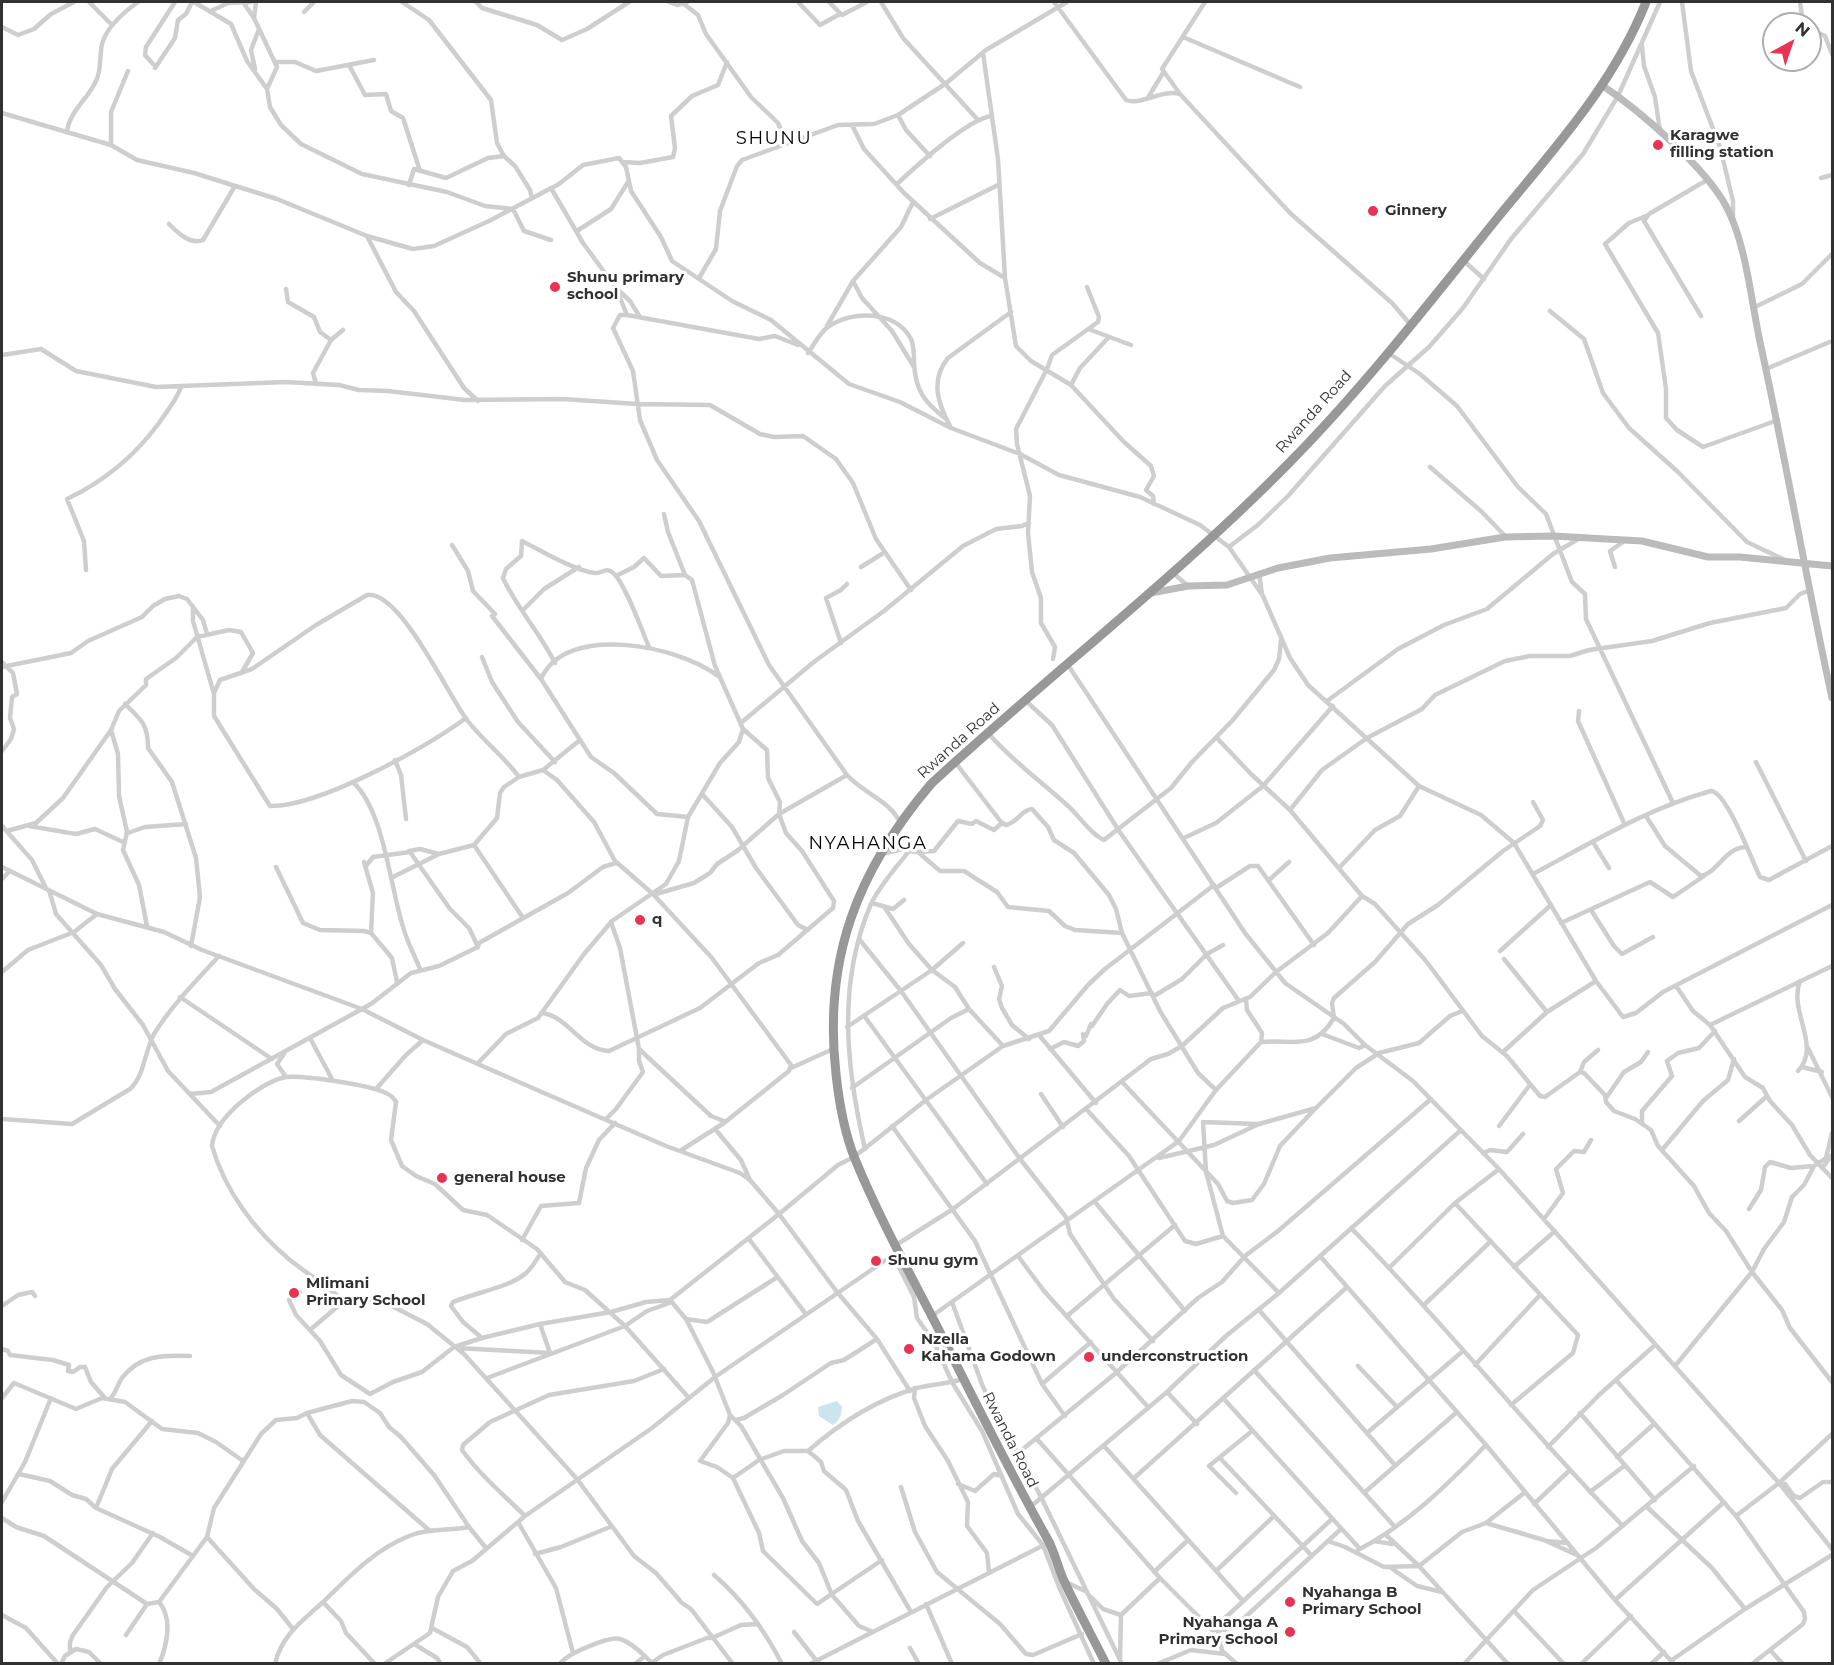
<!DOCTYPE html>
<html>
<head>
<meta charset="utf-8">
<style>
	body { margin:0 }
	#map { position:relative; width:1834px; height:1665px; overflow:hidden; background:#fff; font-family:Montserrat,sans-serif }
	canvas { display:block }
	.frame { position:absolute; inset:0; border:3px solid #313131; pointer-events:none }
	.north { position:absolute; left:1762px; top:12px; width:60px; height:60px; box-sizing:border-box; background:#fff; border:2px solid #adadad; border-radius:50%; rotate:40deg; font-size:16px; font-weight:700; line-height:24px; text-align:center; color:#313131 }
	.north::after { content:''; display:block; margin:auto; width:21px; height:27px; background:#e83353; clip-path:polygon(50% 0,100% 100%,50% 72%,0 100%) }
</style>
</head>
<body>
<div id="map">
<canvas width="1834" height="1665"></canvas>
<div class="frame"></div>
<div class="north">N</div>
</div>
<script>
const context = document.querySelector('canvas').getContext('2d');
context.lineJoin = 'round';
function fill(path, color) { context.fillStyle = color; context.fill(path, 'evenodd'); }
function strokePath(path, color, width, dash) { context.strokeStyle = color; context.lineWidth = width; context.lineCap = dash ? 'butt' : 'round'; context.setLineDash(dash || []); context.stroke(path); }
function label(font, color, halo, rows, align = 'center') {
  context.font = font + ' Montserrat,sans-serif'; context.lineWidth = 6; context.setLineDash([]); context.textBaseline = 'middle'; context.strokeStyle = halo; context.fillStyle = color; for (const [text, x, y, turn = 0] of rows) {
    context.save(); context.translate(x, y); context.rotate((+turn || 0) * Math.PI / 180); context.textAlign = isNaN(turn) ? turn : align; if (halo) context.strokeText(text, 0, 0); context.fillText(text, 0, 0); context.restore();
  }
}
const water = new Path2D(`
	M837 1401 842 1407C841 1415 840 1420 833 1425L819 1416 818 1407Z`);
const street = new Path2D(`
	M89 2 112 25
	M194 2 231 24 247 61 267 89
	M243 2 254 18
	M256 2 254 18 277 67 267 89 270 107 281 125 301 144 362 174 447 192 485 206 513 209 524 231 551 240
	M402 2 429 20 491 100 497 143 504 156 515 166 530 190 532 198
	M476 2 482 8 537 25 562 40 587 29 629 2
	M669 2 677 5 687 2
	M829 2 842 15 867 2
	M881 2 903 38 978 120
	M1054 2 1126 100C1140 106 1161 89 1180 94L1290 213 1392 303 1410 324
	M1682 2 1691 71 1720 147 1733 201V219
	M1800 2 1803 24
	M799 3 820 25 840 14
	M684 4 698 15 706 34 751 97 778 123 784 137 791 141
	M211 11 228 3 251 2
	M304 12 314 2
	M2 27 18 35 34 29 51 14 74 2
	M1810 29 1825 36 1832 54
	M1183 37 1300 87
	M1642 46 1644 66 1655 97 1660 131
	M983 53 998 159 1005 278 1016 346 1031 361 1071 385 1124 442 1151 466 1154 476 1146 490 1153 496 1154 504
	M276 62H295L316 71 374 60
	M153 64 145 55 146 47 175 2
	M349 65 365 95 386 94 391 111 403 118 420 171
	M155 68 175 38 178 20 186 14 192 2
	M255 69 251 50 259 29
	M1180 94 1162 69 1205 2
	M1149 96 1163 73
	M2 113 111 145 137 160 194 173 277 199 367 236 413 249 434 246 489 221 559 184 583 165 619 158 626 167 631 191 661 237 672 261 732 301 771 320 849 384 900 402 951 428 1020 454 1059 475 1140 497 1200 525 1229 547 1263 596 1290 658 1308 685 1419 786 1481 815 1514 843 1596 981 1623 1017 1636 1013 1663 992 1832 905
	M898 115 906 130 930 156
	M852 125 864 149 904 193 980 263 1005 278
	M67 132C69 113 85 101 94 85 102 72 99 58 102 44 107 26 124 12 138 2
	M111 145V112L128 71
	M623 162 640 163 673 157 675 148 671 116 692 96 718 85 727 62
	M1821 178 1832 175
	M897 184C915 167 969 118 992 116
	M409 185 414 169 446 178 488 158 504 156
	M551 188 583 243 616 288 630 301 640 317
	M913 202 901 227 853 281 862 298 892 331 914 367
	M1646 216 1629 223 1605 244 1658 333 1666 389V418L1677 430 1703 447 1778 420
	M930 219 998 185
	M169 224C178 233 190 245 203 240L235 186
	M577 231 611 209 628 182
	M367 236 396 292 414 311 464 388 478 401
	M1464 261 1484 279
	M699 278 716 249 720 211 737 166 742 160 838 125 874 124 898 115 945 84 986 50 1067 2
	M616 288 627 315
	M286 289 288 302 314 317 320 332 331 340 313 373 316 384
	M1753 308 1802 284 1832 254
	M1550 311 1584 339 1603 393 1629 428 1678 472 1747 542 1787 561
	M1701 316 1644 221 1649 214 1707 180
	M827 326 853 281
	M1091 330 1131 345
	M331 340 343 330
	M798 345 775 336 759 339 627 315H620L613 328 633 371 640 420 657 460 699 521 769 665 847 775C864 794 888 799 900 822
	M1387 352 1420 374 1457 406 1518 487 1546 514 1572 582 1585 594 1586 619 1673 803
	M808 353C814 345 820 332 828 327 851 310 896 310 911 339 914 346 914 353 914 362 915 390 924 402 946 419
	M2 355 41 349 76 371 156 387 285 382 339 385 359 390 388 391 465 400 563 399 637 404 710 405 760 434 774 437 803 436 836 459 853 483 876 539 911 590
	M1766 369 1832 341
	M1071 385 1080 368 1109 337
	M951 428C939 406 929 381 948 358L1011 312
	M1430 467 1482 512 1505 536
	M664 514 668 532 685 575
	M452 545 468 571 473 591 495 614 492 616 541 679 591 757 614 773 657 814 688 817
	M1229 547 1259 524 1288 496 1385 386 1429 347 1463 308 1511 239 1583 154 1618 96 1660 2
	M861 567 885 552
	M1615 567 1610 551 1623 542
	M86 570 84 541 67 499C105 481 134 457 159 423 167 411 176 401 181 387
	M1173 573 1188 586
	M1259 573 1262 594
	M193 607V621L214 694V716L270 806C319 807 425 748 466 718
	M523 610 544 589 579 567
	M841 643 826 598 841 590 847 584
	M482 657 492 682 518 722 555 762
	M1053 659 1055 647 1041 623V598L1032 572 1028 533 1030 496 1017 444 1016 429 1047 369 1052 355 1098 322 1099 317 1087 287
	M2 662 13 673 17 694 12 697 10 718 14 729 11 739 2 751
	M555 663C540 633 517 608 503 578L506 569 521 556 522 541C540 550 575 571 595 573 602 574 605 567 612 572 624 580 642 631 649 647
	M1068 665 1245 933 1285 983 1344 1024 1365 1045 1413 1081 1499 1169 1779 1483 1832 1549
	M2 667 71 653 88 641 142 617 153 606 165 599 179 596 187 599 203 620 207 634
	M541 679C565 622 680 646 718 676
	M214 693 220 680 252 669 316 625 367 595C400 590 448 695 467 720 483 741 504 756 519 777
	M1026 701 1052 725 1119 831 1239 1001
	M1327 701 1398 649 1444 625 1487 609 1553 554 1580 538
	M125 704C142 720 148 725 148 748L172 782 196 858 200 897 191 946
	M1579 711 1578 721 1625 825
	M742 722 815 661 884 611 963 546 996 529 1022 526 1029 523
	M111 730 118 754 119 796 127 832 123 850 139 885 147 926
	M989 734C1012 761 1041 781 1067 805 1079 815 1090 834 1104 840L1171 788 1192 762 1232 721 1274 670 1279 659 1281 640
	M395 760 401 775 406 819
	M955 762 1001 822 1006 825C1018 822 1021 810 1032 809L1048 827 1054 840 1074 853 1109 895 1116 909 1122 933 1160 1011 1198 1073 1216 1090
	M1756 762 1806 861
	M543 770 557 780 594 822 615 861 653 894 712 958 791 1065 789 1071 724 1123 680 1151
	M353 782C385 812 390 889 404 930 408 944 415 956 420 969
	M703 795 732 827 756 868 798 925 808 930
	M1290 810 1322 770 1367 738 1422 709 1435 695 1505 661 1530 656H1570L1589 650 1652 641 1710 623 1786 608 1800 594 1810 590
	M1646 816 1665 846 1701 876C1719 872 1724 848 1746 847
	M2 826 32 860 46 888
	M29 826 76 834 95 829 123 842
	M7 831 36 823 63 798 111 730 119 711 146 685V679L176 658 197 637 229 630 241 632 253 653 242 672
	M128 833 145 827 186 824
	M1184 838 1216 823 1263 786 1333 706
	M1593 842 1609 868
	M474 845 523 918
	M409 851 420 849 439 854
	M918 852 934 851 958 821 972 824 976 821 994 830 1002 823
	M882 854 903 849 909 851
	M364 862 373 893 371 933
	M366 866 373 857 410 852 450 909 469 928 478 947
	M2 867 97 914 164 932 202 950 362 1009 423 1040 544 1093 666 1146 740 1173 750 1180 779 1214 838 1165 854 1157 926 1100 1003 1046 1049 1031 1088 985 1105 969 1214 885
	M276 867 303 923 320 930 364 931 371 933 392 958 397 982
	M1340 867 1375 830 1400 816 1419 786
	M1533 874C1591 843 1648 808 1711 791 1727 792 1752 861 1760 877L1769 880 1832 846
	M391 878 439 854 474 845 497 818 500 793 504 787 519 777 543 770 580 740
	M2 879 9 872
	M1269 880 1289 862
	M1216 888 1250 866H1258L1314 945
	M49 890 56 914 101 965 115 989 143 1025 168 1071 220 1126
	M656 894 694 883 710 873 717 864 737 851 779 814 847 775
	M1362 896 1375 904 1426 961 1482 1036 1507 1056 1540 1096 1545 1097 1580 1072 1584 1073 1605 1095 1606 1102 1614 1111 1635 1119 1651 1130 1658 1146 1694 1186 1709 1213 1726 1231 1752 1272 1782 1310 1790 1328 1832 1382
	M872 903 893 909 904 900
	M885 908 909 944 932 970 955 987 969 1009 1003 1046
	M1591 910 1614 946 1622 954 1653 937
	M611 922 620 948 639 1049 711 1116 724 1121
	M1561 923 1650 882 1673 897 1704 876
	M859 939 901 991 1020 1159 1066 1217 1070 1234 1114 1299 1153 1341
	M1500 951 1551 905
	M1504 959 1547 1012
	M994 967 1002 986 999 999 1002 1008 1012 1025 1029 1039
	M2 972 28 950 74 932 97 914
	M1676 986 1693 1011 1710 1025 1832 966
	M1154 996 1182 979 1207 954 1223 945
	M180 997 272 1059
	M541 1013C568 1015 580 1050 609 1051L700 1008 759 963 778 955 833 908 834 901 802 851 786 833 779 814 780 802 768 778 767 750 743 729
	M865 1017 987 1184
	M1710 1025 1745 1077 1763 1088 1770 1101 1792 1125 1810 1155 1832 1178
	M847 1027 932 970 963 943
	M1322 1034 1359 1048 1365 1045
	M1039 1035 1096 1103
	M310 1038 333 1081
	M1261 1042C1292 1039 1314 1052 1334 1018L1332 1003 1334 998 1375 962 1408 924 1438 905 1503 851 1540 826 1543 820 1533 802
	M1808 1048 1832 1097
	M1050 1049 1064 1042 1078 1046 1084 1041 1083 1034 1086 1036 1091 1024 1092 1026 1107 1004 1120 990 1129 996 1152 993
	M1503 1052 1547 1012 1596 981
	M284 1054 277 1064 286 1077
	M478 1063 506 1034 538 1018 584 954 612 921 666 884 679 861 688 817 720 763 739 742 743 729 715 666 692 580 685 575 661 576 644 558 634 567 616 576
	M1802 1067 1822 1072
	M791 1068 833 1049
	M1798 1071C1822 1046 1788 1011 1800 981
	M1580 1072 1584 1062 1598 1050
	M1123 1083 1218 1184 1227 1201 1233 1203 1252 1200 1264 1184 1280 1146 1314 1110
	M852 1088 951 1018 969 1009
	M376 1089 406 1055 423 1040
	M190 1094 211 1092 371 1004 411 973 439 966 478 947 479 943 568 893 603 867 616 863
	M1041 1094 1063 1127
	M1606 1098 1624 1072 1641 1062 1648 1052
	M1087 1110 1129 1156 1185 1241 1196 1244 1223 1236 1279 1293
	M2 1119 72 1124 130 1089C144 1077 145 1050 154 1034 172 1005 196 981 219 956
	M606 1119 616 1109 643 1072 639 1061V1049
	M1739 1121 1767 1096
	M1203 1122 1206 1172 1223 1236
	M1203 1122 1257 1124
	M1642 1123V1111L1672 1076 1667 1061 1678 1053 1699 1048 1715 1031
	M892 1126 975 1241 1042 1384 1065 1416
	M1499 1126 1529 1086
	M715 1129 741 1160 749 1178
	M865 1149C846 1067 837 983 871 904 880 885 896 868 909 851L918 852 940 871H964L997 892 1008 907 1049 911 1065 926 1075 930 1122 933
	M1662 1150 1703 1101 1728 1080 1734 1059
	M1483 1153 1490 1150 1507 1152 1523 1134
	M1159 1158 1214 1145 1259 1124 1316 1108 1356 1068 1379 1053 1419 1043 1450 1016 1462 1011
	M1823 1167 1832 1155
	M1095 1202 1185 1311
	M1455 1203 1578 1335 1573 1353 1511 1405
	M1749 1209 1761 1190 1765 1167 1770 1162 1791 1168 1814 1166
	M1544 1219 1563 1193 1556 1169 1574 1151 1584 1152 1591 1140
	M1351 1228C1445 1324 1529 1430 1623 1526
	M749 1239 805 1313
	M522 1240 541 1206 579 1203 586 1168 599 1140 615 1123
	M896 1245 953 1209 1151 1059 1168 1054 1182 1046 1223 1008 1250 997 1276 972 1328 933 1362 896 1290 810 1251 774 1217 738
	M893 1255 914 1297 917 1318 934 1342 952 1382 982 1431 1018 1514 1043 1545 1059 1587 1094 1664
	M1018 1256 1044 1291 1148 1407
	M1320 1256 1486 1445 1615 1600 1674 1664
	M1514 1267 1555 1231
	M1389 1268 1455 1203 1499 1169
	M300 1292 289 1300 296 1315 320 1341 341 1375 370 1394 393 1382 422 1372 454 1347 482 1338
	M670 1300 686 1319 713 1372 730 1415 741 1426 783 1498 802 1541 819 1563 832 1595 859 1626 871 1631
	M952 1302 983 1387 1042 1499 1122 1664
	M1424 1305 1491 1241
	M2 1306 18 1295 32 1292 35 1296
	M1259 1310 1394 1464
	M932 1316 1179 1141 1216 1090 1261 1042 1262 1033 1247 1010 1246 1000
	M1067 1316 1175 1225
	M686 1319 707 1322 776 1278
	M540 1324 482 1338 463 1322 451 1306 453 1302C474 1293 511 1287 526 1273 532 1268 536 1260 541 1253
	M310 1330 344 1301
	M457 1348 550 1353 540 1324 611 1312 646 1302 670 1300 779 1214 837 1292 877 1339 910 1391
	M2 1349 8 1351 10 1355 53 1360 69 1365 68 1371 73 1372 80 1367H85L91 1382 105 1398
	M1475 1365 1540 1295
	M1358 1366 1397 1407
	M1675 1366 1752 1272 1764 1249 1784 1222 1792 1197 1804 1185 1814 1166 1826 1158 1832 1133
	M1254 1370 1395 1527
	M487 1378 625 1326 647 1311 672 1302
	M1616 1380 1736 1516 1804 1612 1805 1619 1803 1624 1752 1664
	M1042 1384 1091 1342
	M915 1388 914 1398 925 1426 948 1461 968 1502 967 1526 987 1553 989 1572
	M1167 1392 1197 1424
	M2 1398 14 1383 76 1409 102 1398 125 1402 162 1429 198 1433 216 1442 243 1461
	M689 1398 625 1326 585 1290 565 1282 537 1249 487 1215 463 1210 435 1184 416 1176 402 1166 391 1140 396 1102C393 1097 391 1095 386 1093 370 1085 304 1075 286 1077 260 1082 214 1118 212 1146 225 1191 255 1231 290 1260 309 1275 329 1287 346 1303L352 1304 367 1299 380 1300 427 1324 464 1354 577 1479 634 1556 656 1573 682 1603 691 1609 733 1664
	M110 1399C116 1393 117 1385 122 1378 139 1355 163 1355 190 1356
	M1224 1399 1360 1549
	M307 1413 320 1435 430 1531
	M1580 1413 1655 1500
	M730 1415 728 1423 700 1461 717 1467 733 1478 759 1460 784 1451H808L813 1455 821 1462 824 1471 846 1490 858 1521 911 1612
	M736 1420 744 1418 783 1395 831 1363 844 1360 877 1339
	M1367 1433 1463 1351
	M1037 1439 1160 1578 1212 1630H1225L1241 1621 1341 1529
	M1104 1446 1243 1601
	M1548 1447 1599 1395 1655 1345
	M808 1451C840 1423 875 1400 917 1388 932 1384 947 1384 963 1379
	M1017 1454 1117 1372 1198 1298 1222 1282 1245 1256 1278 1231 1431 1099
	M1617 1457 1654 1424
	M1220 1458 1312 1556
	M19 1474 50 1481 72 1495 86 1499 96 1508 160 1537 193 1556
	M733 1478 759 1533 763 1551 817 1604 882 1560
	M1134 1478 1346 1288
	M1779 1483 1832 1434
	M958 1484 975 1491 994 1474 1002 1476
	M901 1487 915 1532 937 1572 1000 1624 1026 1654 1033 1655 1082 1634
	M1365 1492 1457 1412
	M1590 1492 1624 1466
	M1236 1493 1209 1466 1252 1431
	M2 1502 25 1462 51 1398
	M1534 1504 1570 1470
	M1647 1507 1712 1568 1745 1609
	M96 1508 112 1469 152 1421
	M1029 1508 1167 1392 1226 1336 1279 1293 1460 1131
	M525 1516C503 1494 480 1475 462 1450L463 1445 490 1422 549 1395 634 1381 664 1369
	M1736 1516 1779 1483 1785 1484 1794 1496 1800 1498 1823 1482H1832
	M2 1518 16 1527 44 1536 147 1604 159 1602
	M518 1522 556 1588 573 1653
	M1486 1523 1544 1540 1579 1556
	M1385 1534 1419 1566 1508 1664
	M207 1537 254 1589 277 1609 293 1629
	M1328 1541 1345 1547 1384 1567 1419 1566 1462 1532 1486 1523 1524 1493
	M1374 1541 1392 1544
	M1547 1541 1568 1543
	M1358 1550C1407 1525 1448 1484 1486 1445
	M535 1554 561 1547 610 1527
	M1391 1568 1417 1586 1442 1592
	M1216 1571 1274 1516
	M1154 1572 1188 1540
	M714 1575C742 1599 765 1631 782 1664
	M1066 1582 1085 1591
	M1091 1597 1103 1609 1121 1615
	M1615 1600 1724 1502
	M159 1602 207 1537 214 1508 261 1434 276 1420 297 1418 307 1413 352 1401 364 1402 380 1413 389 1427 401 1437 434 1475 469 1527 486 1548
	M159 1602C173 1618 167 1646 159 1664
	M323 1602 341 1621 346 1633 375 1664
	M926 1604 952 1664
	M1514 1611 1564 1664
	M2 1615 26 1628 58 1664
	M432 1628 467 1647 481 1664
	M1212 1630 1332 1519
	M1218 1631 1222 1651 1237 1664
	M794 1632 819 1664
	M126 1635 147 1604
	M414 1644 437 1658 441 1664
	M910 1648 919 1664
	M1770 1650 1783 1664
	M70 1651V1642L73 1635 107 1587 132 1563 153 1533
	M1120 1659 1121 1615 1160 1578
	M1672 1660 1745 1609 1832 1555
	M61 1664 65 1656 76 1649 89 1652 101 1664
	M275 1664C281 1636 302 1621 322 1603 349 1577 374 1550 409 1536 428 1528 449 1531 469 1527
	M384 1664 430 1633 438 1597 453 1571 472 1561 525 1516 652 1428 715 1377 899 1251
	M560 1664C566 1654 609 1636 620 1639 631 1642 643 1654 651 1662
	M635 1664 645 1656
	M650 1664 663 1655 707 1638H712L741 1625 758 1624
	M810 1664 1044 1545
	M1157 1664 1191 1650 1225 1654
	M1464 1664 1533 1590 1596 1548 1694 1466
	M1581 1664 1631 1616
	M1651 1664 1664 1652`);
const secondary = new Path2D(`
	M1603 86C1639 110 1705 167 1726 206 1746 243 1751 300 1760 342 1786 460 1806 579 1832 698
	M1151 593 1188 586 1227 585 1278 568 1330 558 1431 549 1505 537 1553 536 1642 541 1708 557H1740L1832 566`);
const highway = new Path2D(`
	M1106 1664C1092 1636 1077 1609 1064 1581 1058 1568 1055 1553 1048 1540 1011 1474 977 1406 943 1338 913 1279 880 1220 855 1159 844 1132 839 1102 836 1074 823 959 857 871 931 784 1049 675 1177 577 1290 462 1364 387 1429 303 1495 221 1551 152 1613 86 1646 2`);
const markers = [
	[1658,145,6,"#e83353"],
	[1373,211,6,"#e83353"],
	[555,287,6,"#e83353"],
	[640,920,6,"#e83353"],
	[442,1178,6,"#e83353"],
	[876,1261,6,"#e83353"],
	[294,1293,6,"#e83353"],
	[909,1349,6,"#e83353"],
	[1089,1357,6,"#e83353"],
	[1290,1602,6,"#e83353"],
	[1290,1632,6,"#e83353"]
];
const poiNames = [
	["Karagwe",1670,136],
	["filling station",1670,153],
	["Ginnery",1385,211],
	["Shunu primary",567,278],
	["school",567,295],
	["q",652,920],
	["general house",454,1178],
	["Shunu gym",888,1261],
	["Mlimani",306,1284],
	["Primary School",306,1301],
	["Nzella",921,1340],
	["Kahama Godown",921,1357],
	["underconstruction",1101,1357],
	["Nyahanga B",1302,1593],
	["Primary School",1302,1610],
	["Nyahanga A",1278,1623,"right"],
	["Primary School",1278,1640,"right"]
];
const streetNames = [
	["Rwanda Road",1314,412,-48],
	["Rwanda Road",959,741,-42],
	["Rwanda Road",1010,1440,63]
];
const quarterNames = [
	["SHUNU",774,139],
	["NYAHANGA",868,844]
];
fill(water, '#cce4ed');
strokePath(street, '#cecece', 4.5);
strokePath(secondary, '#bbb', 7);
strokePath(highway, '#989898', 9);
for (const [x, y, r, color] of markers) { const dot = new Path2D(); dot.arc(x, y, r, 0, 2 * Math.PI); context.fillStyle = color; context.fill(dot); strokePath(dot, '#fff', 2); }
label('bold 15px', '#313131', '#fff', poiNames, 'left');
label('15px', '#313131', '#fff', streetNames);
context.letterSpacing = '1.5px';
label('18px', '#000', '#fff', quarterNames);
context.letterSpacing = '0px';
</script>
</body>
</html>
